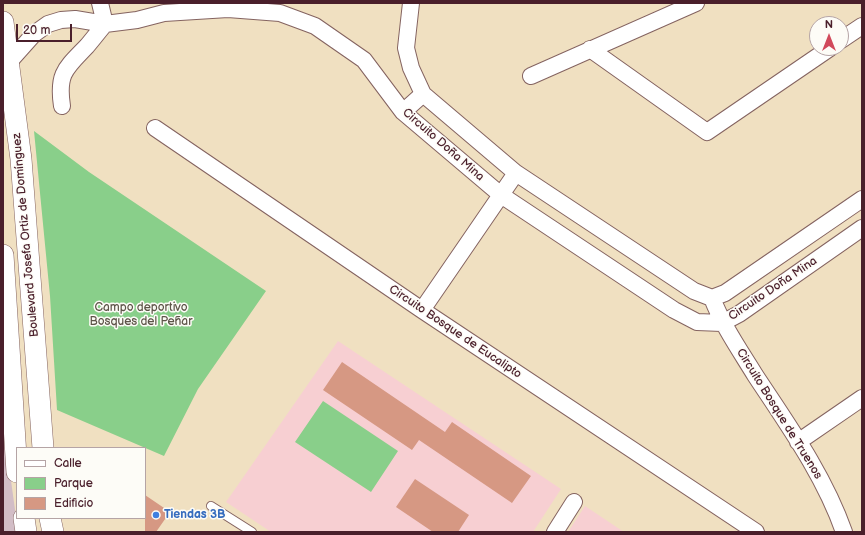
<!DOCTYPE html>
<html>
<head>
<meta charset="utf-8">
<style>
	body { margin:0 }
	#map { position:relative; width:865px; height:535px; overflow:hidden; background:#f0e0c1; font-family:"Balsamiq Sans",sans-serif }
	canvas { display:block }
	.frame { position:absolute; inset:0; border:4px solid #4a1f2b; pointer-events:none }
	.legend { position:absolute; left:16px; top:447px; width:130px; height:72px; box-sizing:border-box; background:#fdfcf7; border:1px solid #b5a4a5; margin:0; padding:5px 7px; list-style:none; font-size:12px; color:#4a1f2b }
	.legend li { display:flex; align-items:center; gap:8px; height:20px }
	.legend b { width:20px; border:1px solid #b5a4a5 }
	.north { position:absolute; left:809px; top:16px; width:40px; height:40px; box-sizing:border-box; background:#fdfcf7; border:1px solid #b5a4a5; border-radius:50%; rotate:0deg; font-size:11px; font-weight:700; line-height:16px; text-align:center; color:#4a1f2b }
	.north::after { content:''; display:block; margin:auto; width:14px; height:18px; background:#d1495b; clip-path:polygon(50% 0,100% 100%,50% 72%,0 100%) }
	.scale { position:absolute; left:16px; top:24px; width:56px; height:18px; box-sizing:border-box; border:2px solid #4a1f2b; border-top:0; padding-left:5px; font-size:12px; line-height:14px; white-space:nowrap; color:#4a1f2b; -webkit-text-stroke:3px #fdfcf7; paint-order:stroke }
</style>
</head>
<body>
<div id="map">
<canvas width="865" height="535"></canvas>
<div class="frame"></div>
<ul class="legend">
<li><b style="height:5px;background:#fff"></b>Calle</li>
<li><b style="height:11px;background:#89cf8a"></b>Parque</li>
<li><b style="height:11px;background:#d69883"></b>Edificio</li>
</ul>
<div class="north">N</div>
<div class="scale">20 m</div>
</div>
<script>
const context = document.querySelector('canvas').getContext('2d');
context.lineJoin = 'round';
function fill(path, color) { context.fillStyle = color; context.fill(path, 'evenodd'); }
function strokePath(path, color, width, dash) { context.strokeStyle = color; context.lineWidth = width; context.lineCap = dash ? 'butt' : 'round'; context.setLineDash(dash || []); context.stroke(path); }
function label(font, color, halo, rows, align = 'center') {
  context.font = font + ' "Balsamiq Sans",sans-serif'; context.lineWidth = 3; context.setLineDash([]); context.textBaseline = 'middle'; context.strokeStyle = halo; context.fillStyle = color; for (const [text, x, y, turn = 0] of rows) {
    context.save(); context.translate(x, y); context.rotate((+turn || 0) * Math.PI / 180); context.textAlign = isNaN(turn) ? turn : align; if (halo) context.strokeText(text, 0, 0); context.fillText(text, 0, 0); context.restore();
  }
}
const built = new Path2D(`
	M338 341 561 489 533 532H271L226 502Z
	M585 506 624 532H568Z`);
const industrial = new Path2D(`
	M3 423 18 531V532H3Z`);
const green = new Path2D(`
	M34 131 89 172 266 291 198 389 164 456 57 410 50 296Z
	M323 401 398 451 371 492 295 442Z`);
const building = new Path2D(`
	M342 362 445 432 452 422 531 476 512 503 419 440 412 450 323 390Z
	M415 479 469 515 458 532H433L396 507Z
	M145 495 170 512 156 532H145Z`);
const service = new Path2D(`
	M211 506 252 532`);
const minor = new Path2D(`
	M100 3 105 24
	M411 3 406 48 411 68 423 94 516 173 694 291 712 298 725 293 862 199
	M841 40 862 26
	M590 49 707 132 830 48
	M9 62 34 34 48 24 61 20 75 19 105 24 137 20 164 13 228 9 280 13 315 26 364 60 403 112 501 195 674 310 697 322 722 323 739 314 862 228
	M531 76 696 3
	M62 106C57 73 66 68 87 46 93 39 99 31 105 24
	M403 112 423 94
	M155 128 422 310 756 532
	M712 298C723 326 739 349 755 375 788 425 824 475 844 532
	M422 310 516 173
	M798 442 862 398
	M555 532 574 502`);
const tertiary = new Path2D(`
	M3 22 21 159 43 448
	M3 255 17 472
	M24 518 26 532
	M50 518 53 532`);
const markers = [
	[156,515,4,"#3f7fe0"]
];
const streetNames = [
	["Circuito Doña Mina",443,145,41],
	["Boulevard Josefa Ortiz de Domínguez",26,235,-95],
	["Circuito Doña Mina",773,289,-34],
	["Circuito Bosque de Eucalipto",455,332,34],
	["Circuito Bosque de Truenos",779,414,58]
];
const parkNames = [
	["Campo deportivo",141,308],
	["Bosques del Peñar",141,322]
];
const shopNames = [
	["Tiendas 3B",164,515]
];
fill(built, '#f7cfd2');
fill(industrial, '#d2bdc6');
fill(green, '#89cf8a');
fill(building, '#d69883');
strokePath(service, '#846360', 10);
strokePath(minor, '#846360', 18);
strokePath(tertiary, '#846360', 22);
strokePath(service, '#fff', 8);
strokePath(minor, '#fff', 16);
strokePath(tertiary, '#fff', 21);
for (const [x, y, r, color] of markers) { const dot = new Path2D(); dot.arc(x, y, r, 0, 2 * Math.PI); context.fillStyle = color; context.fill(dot); strokePath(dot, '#fdfcf7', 1.5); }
label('12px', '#4a1f2b', '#fdfcf7', streetNames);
label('12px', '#5d5448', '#fdfcf7', parkNames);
label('bold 12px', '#366cbe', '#fdfcf7', shopNames, 'left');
</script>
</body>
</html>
